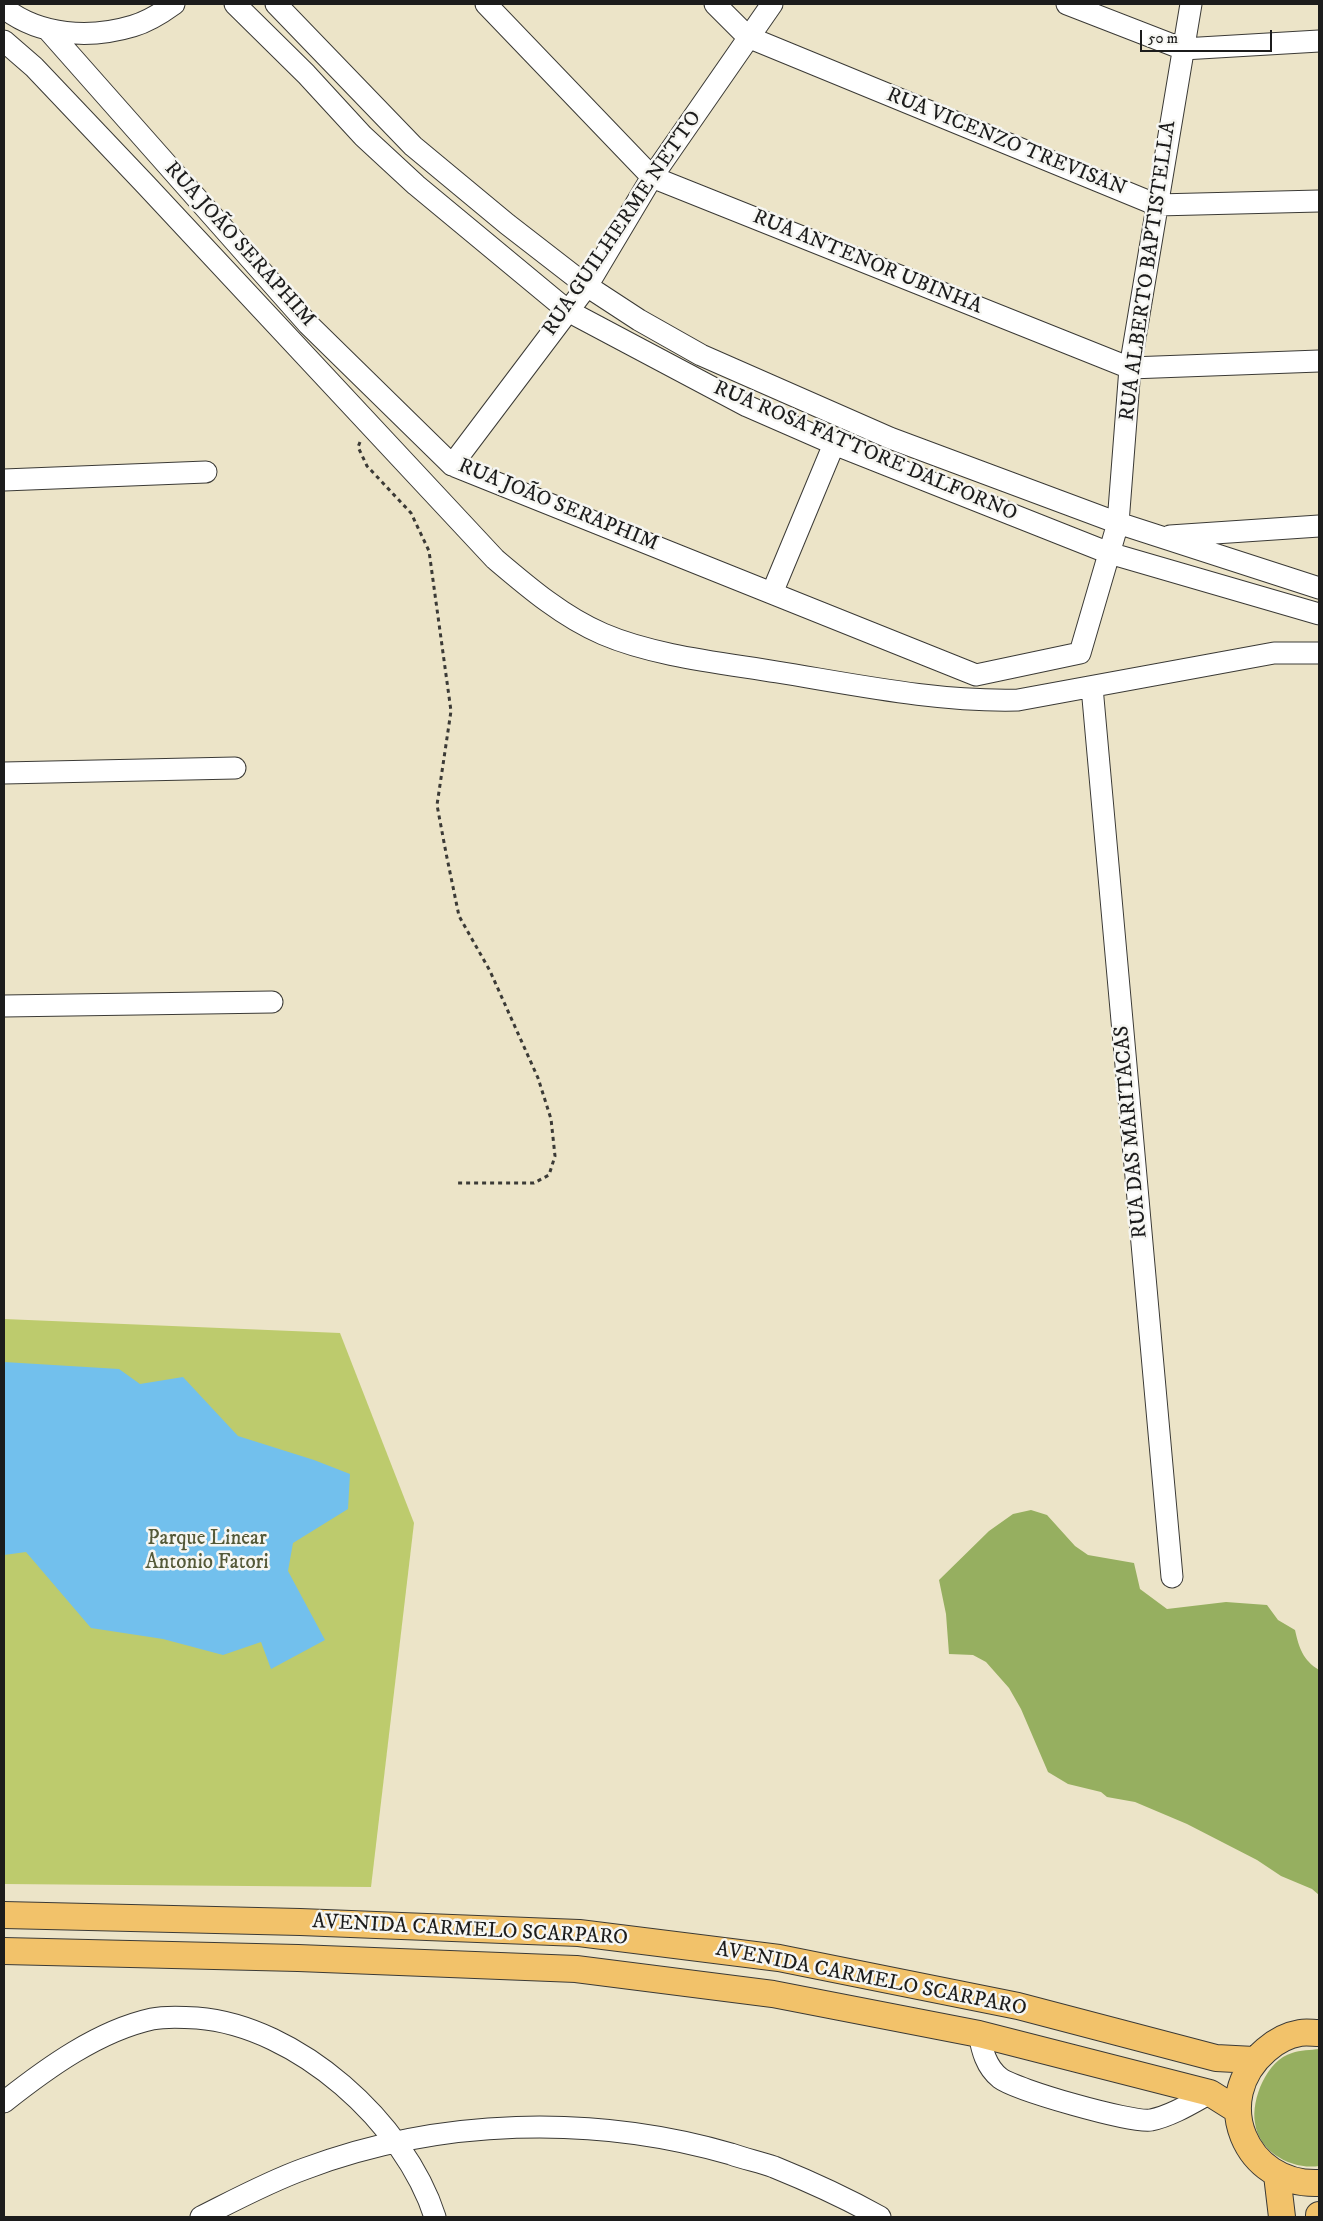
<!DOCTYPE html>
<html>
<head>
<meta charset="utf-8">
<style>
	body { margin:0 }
	#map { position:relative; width:1323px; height:2221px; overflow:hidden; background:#ece4c8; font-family:"IM FELL DW Pica",serif }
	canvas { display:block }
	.frame { position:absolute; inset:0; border:5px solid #1c1c1c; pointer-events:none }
	.scale { position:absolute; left:1140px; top:30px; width:132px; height:22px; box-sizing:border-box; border:2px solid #1c1c1c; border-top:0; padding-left:6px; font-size:15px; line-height:18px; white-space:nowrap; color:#1c1c1c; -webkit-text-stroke:4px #f6f6f2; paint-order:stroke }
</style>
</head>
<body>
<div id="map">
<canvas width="1323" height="2221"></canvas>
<div class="frame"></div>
<div class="scale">50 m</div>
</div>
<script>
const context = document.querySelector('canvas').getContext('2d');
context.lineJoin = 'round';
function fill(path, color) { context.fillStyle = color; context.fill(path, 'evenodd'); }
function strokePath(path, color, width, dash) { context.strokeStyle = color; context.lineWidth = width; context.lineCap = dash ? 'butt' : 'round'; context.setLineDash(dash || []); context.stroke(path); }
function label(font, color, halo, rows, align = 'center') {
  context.font = font + ' "IM FELL DW Pica",serif'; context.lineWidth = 5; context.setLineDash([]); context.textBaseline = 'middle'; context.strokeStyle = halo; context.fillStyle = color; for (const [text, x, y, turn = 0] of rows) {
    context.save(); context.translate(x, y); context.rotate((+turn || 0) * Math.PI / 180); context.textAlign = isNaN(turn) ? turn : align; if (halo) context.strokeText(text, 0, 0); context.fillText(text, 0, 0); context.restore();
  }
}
const green = new Path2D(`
	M4 1319 340 1333 414 1523 371 1887 4 1884Z`);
const forest = new Path2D(`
	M1031 1510 1047 1515 1075 1546 1088 1555 1134 1563 1140 1589 1167 1609 1226 1602 1267 1605 1278 1620 1295 1630C1299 1648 1303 1660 1319 1670V1895L1312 1889 1281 1876 1257 1860 1187 1824 1135 1802 1107 1797 1101 1792 1068 1784 1048 1772 1021 1709 1009 1688 986 1662 973 1655 949 1654 946 1614 939 1580 989 1531 1013 1514Z
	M1319 2049V2166C1293 2170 1259 2153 1255 2123 1251 2099 1267 2060 1292 2053 1300 2050 1311 2050 1319 2049Z`);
const water = new Path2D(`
	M4 1362 119 1369 140 1384 183 1377 238 1436 314 1460 350 1474 348 1509 293 1543 288 1571 325 1640 271 1669 261 1642 223 1655 163 1639 91 1628 26 1552 4 1555Z`);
const path = new Path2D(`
	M360 442 358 447 367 466 411 513 429 551 451 711 437 805 446 853 459 916 490 971 538 1078 551 1119 555 1156 549 1175 534 1183H458`);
const minor = new Path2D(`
	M235 4 306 74 363 136 416 185 568 311 747 406 834 444 1109 553 1319 614
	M276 4 413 146 507 224 587 286 639 320 701 355 890 438 1118 523 1319 588
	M486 4 652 177 1130 368 1319 361
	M715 4 748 37 1157 205 1319 201
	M1067 4 1183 49 1319 41
	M4 8C40 36 90 39 133 26 147 22 163 12 174 4
	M48 30 308 324 452 465 976 675 1080 653 1118 523 1130 368 1191 4
	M4 41 34 67 146 185 495 559C528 587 563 617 603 634 654 656 723 663 777 672 857 685 937 702 1018 700L1274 653H1319
	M452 465 587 286 652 177 772 4
	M4 480 206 472
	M1170 536 1319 526
	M772 593 834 444
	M1092 687 1172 1577
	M4 773 235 768
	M4 1006 272 1002
	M979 2034C982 2050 986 2067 1000 2078 1016 2090 1131 2123 1151 2120 1171 2116 1192 2103 1210 2093
	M4 2102C47 2068 98 2031 152 2019 166 2016 182 2017 197 2018 298 2026 405 2123 435 2217
	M201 2217C235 2200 268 2182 304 2169 439 2118 593 2114 731 2154 745 2159 760 2162 774 2167 811 2182 846 2198 880 2217`);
const major = new Path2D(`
	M4 1915 300 1922 579 1933 779 1958 1018 2006 1216 2058 1254 2060
	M4 1951 298 1958 576 1969 773 1994 979 2034 1210 2093 1237 2110
	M1319 2033C1313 2033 1306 2032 1300 2033 1288 2035 1275 2042 1266 2050 1209 2099 1245 2186 1319 2183
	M1277 2175 1282 2217
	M1319 2217V2215`);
const streetNames = [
	["RUA VICENZO TREVISAN",1006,143,22],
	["RUA GUILHERME NETTO",623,224,-56],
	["RUA JOÃO SERAPHIM",239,245,48],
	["RUA ANTENOR UBINHA",867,263,22],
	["RUA ALBERTO BAPTISTELLA",1149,271,-82],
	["RUA ROSA FATTORE DALFORNO",865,452,23],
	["RUA JOÃO SERAPHIM",558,506,22],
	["RUA DAS MARITACAS",1132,1132,-95],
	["AVENIDA CARMELO SCARPARO",470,1931,3],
	["AVENIDA CARMELO SCARPARO",871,1980,11]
];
const parkNames = [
	["Parque Linear",207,1540],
	["Antonio Fatori",207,1564]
];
fill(green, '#bdcb6d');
fill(forest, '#96af60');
fill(water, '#72c0ed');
strokePath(minor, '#3b3a36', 23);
strokePath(major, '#3b3a36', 28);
strokePath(path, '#3b3a36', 3, [4, 4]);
strokePath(minor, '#fff', 21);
strokePath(major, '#f2c26a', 26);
label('21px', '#1c1c1c', '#f6f6f2', streetNames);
label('21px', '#545938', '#f6f6f2', parkNames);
</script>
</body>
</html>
